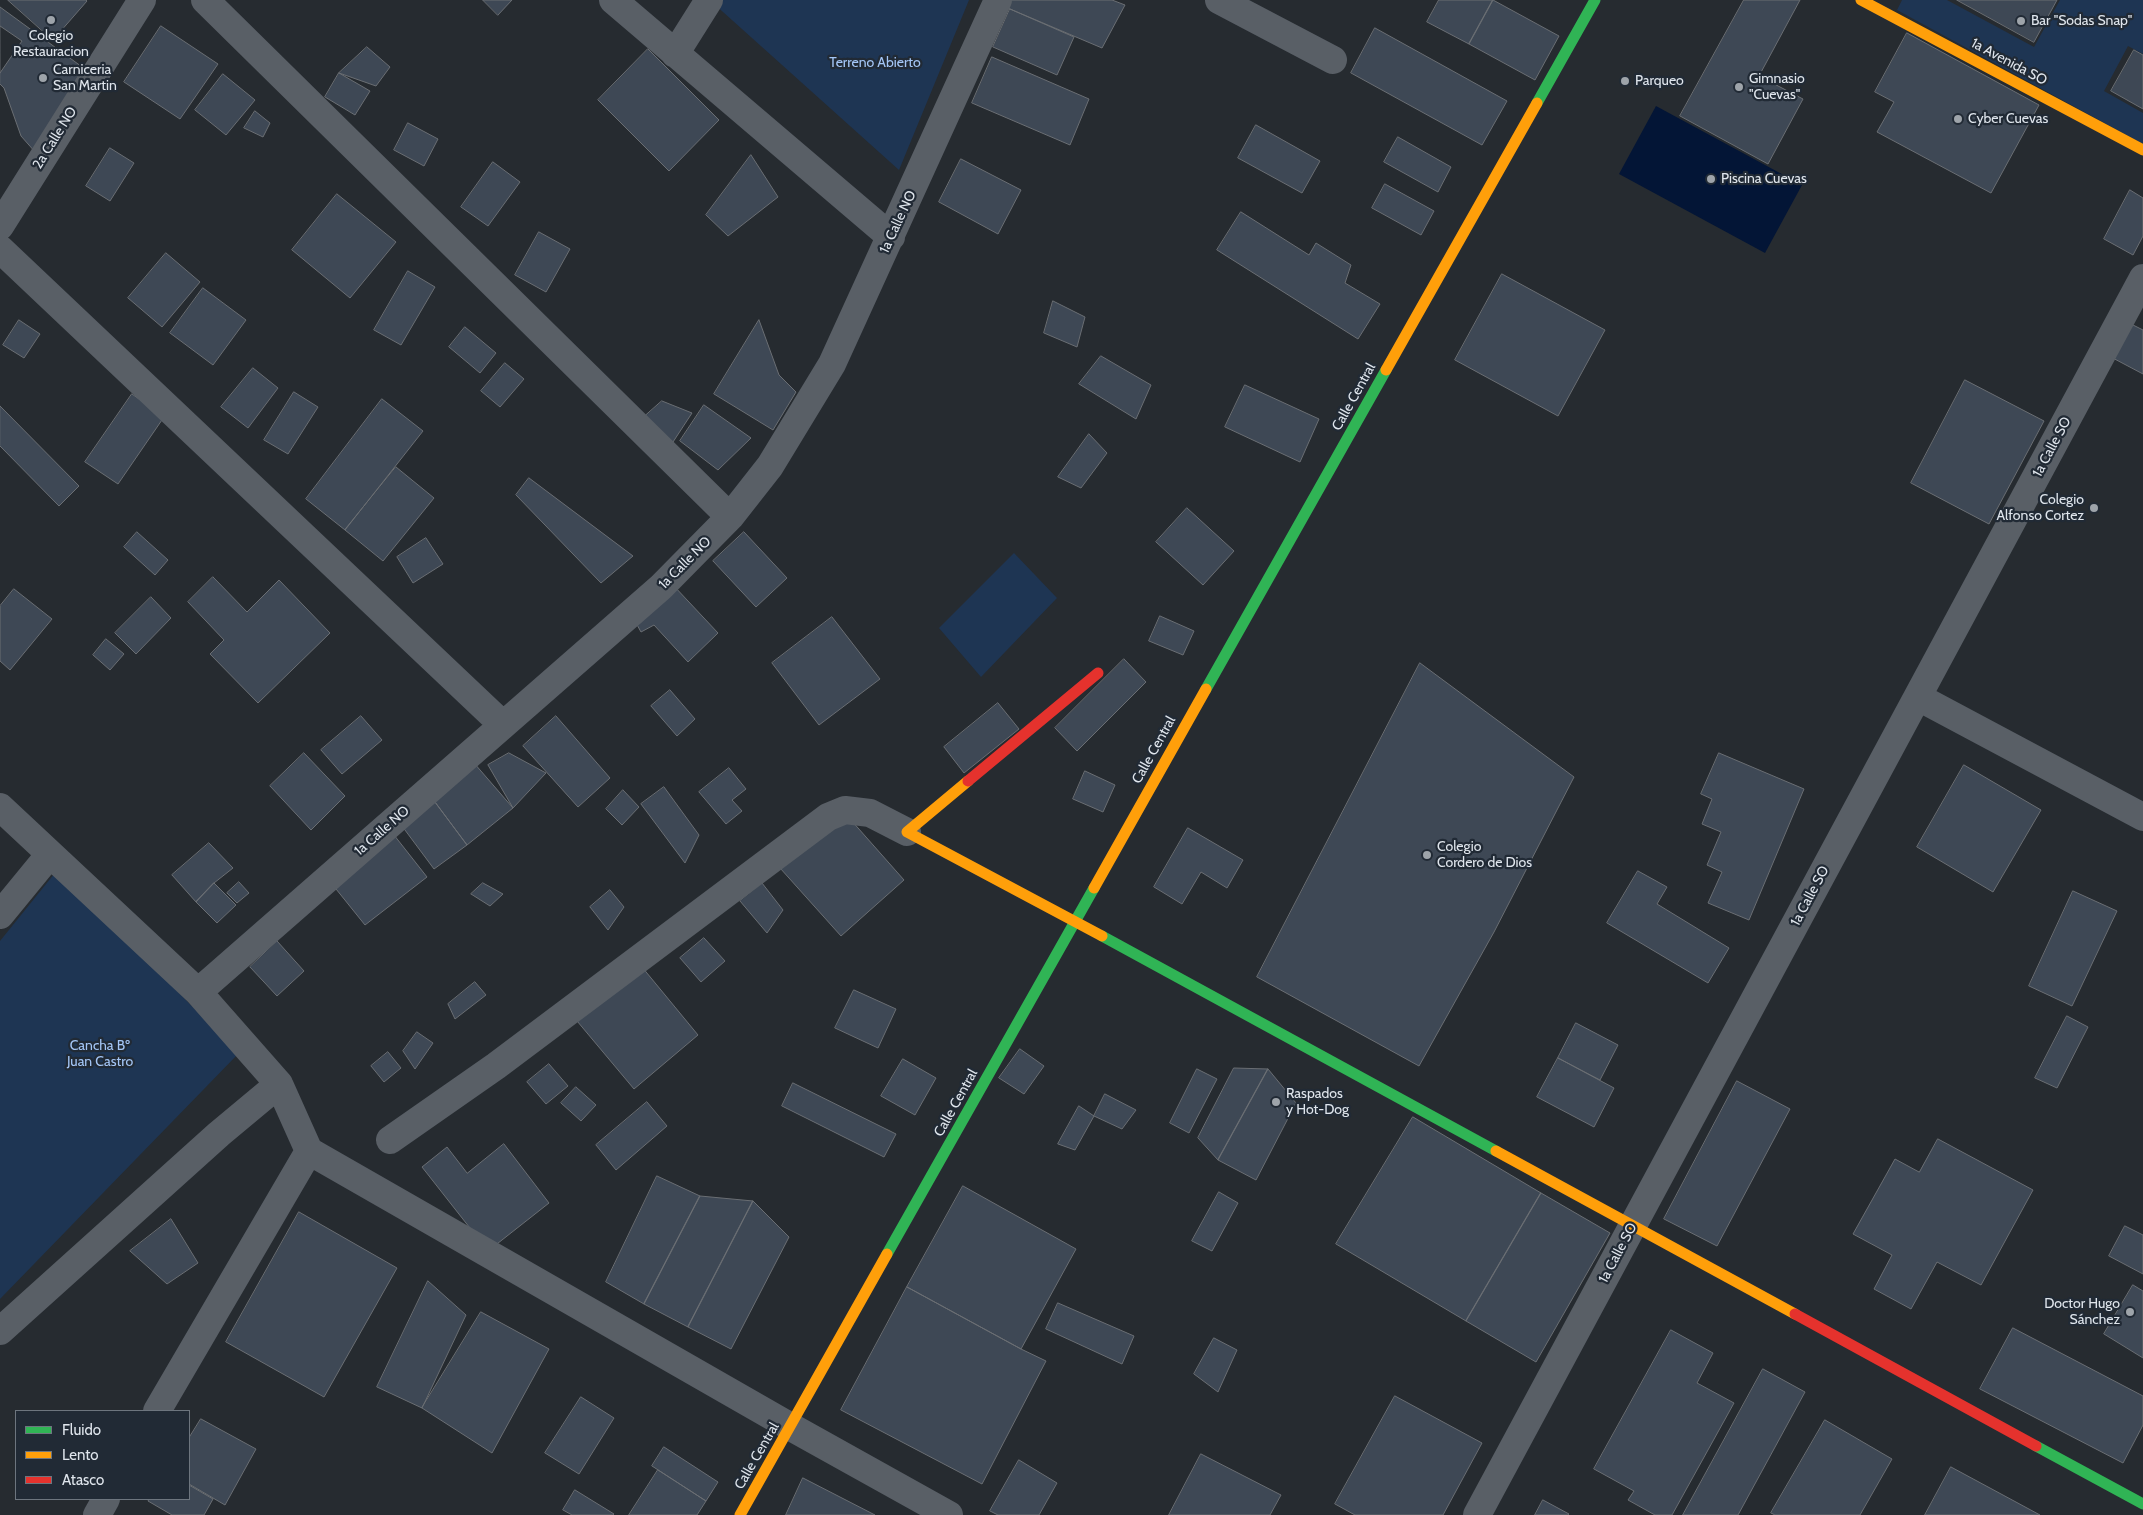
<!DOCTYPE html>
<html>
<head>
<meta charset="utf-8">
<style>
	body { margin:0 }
	#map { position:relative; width:2143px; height:1515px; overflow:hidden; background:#262b30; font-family:Cabin,sans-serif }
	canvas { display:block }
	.legend { position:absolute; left:15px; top:1410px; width:175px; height:90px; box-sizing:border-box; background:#212a35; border:1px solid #6d757e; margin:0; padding:6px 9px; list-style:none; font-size:15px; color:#dfe5ec }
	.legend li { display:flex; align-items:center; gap:10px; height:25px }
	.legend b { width:25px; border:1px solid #6d757e }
</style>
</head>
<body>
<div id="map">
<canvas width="2143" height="1515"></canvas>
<ul class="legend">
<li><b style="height:6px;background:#30b455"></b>Fluido</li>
<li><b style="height:6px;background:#ff9f0a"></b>Lento</li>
<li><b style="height:6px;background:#e5322d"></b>Atasco</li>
</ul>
</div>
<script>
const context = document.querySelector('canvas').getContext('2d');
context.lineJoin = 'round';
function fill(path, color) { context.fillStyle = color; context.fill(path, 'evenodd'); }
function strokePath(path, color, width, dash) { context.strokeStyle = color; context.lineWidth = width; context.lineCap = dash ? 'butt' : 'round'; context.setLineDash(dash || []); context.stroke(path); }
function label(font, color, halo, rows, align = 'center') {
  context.font = font + ' Cabin,sans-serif'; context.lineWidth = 4.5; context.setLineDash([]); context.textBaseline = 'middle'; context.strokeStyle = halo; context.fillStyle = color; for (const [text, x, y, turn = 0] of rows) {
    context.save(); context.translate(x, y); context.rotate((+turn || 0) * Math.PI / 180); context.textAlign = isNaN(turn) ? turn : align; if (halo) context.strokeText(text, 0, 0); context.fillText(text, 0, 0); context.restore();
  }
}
const green = new Path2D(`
	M714 0H969L899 170 713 3Z
	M1902 0H1947L2034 47 2060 0H2143V54L2128 46 2104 91 2143 113V144L1897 10Z
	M1014 553 1057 598 981 677 939 628Z
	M59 868 238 1054 0 1299V941Z`);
const water = new Path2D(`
	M1656 106 1802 185 1765 253 1619 174Z`);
const building = new Path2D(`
	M8 0H86L87 1 53 40Z
	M483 0H512L498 15Z
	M1002 0H1112L1125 5 1102 48 1010 9 1000 3Z
	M1439 0H1493L1469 44 1427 22Z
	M1493 0 1559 36 1535 80 1469 44Z
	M1744 0H1800L1759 76 1803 99 1768 164 1680 116Z
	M1957 0H2057L2034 42Z
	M0 7 89 72 36 153 21 136 4 88 0 84Z
	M1010 9 1074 37 1057 75 993 47Z
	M0 26 22 41 0 73Z
	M161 26 218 64 180 119 124 82Z
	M1375 28 1507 101 1482 145 1351 73Z
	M1907 33 2039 105 1991 193 1877 132 1894 102 1875 92Z
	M367 47 390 67 376 86 339 73Z
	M648 49 719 120 669 171 598 100Z
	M2134 50 2143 55V109L2111 91Z
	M992 57 1089 99 1070 145 972 103Z
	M339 73 370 91 355 115 325 97Z
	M223 74 255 100 226 135 195 110Z
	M255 111 270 123 263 137 244 128Z
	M408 123 438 139 424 166 394 150Z
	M1256 125 1320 161 1302 193 1238 158Z
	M1398 137 1451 167 1438 192 1384 162Z
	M110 148 134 163 110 201 86 186Z
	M751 155 778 197 728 236 706 215Z
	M961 159 1021 190 998 234 939 202Z
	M493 162 520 182 488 226 461 207Z
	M1385 184 1434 211 1421 235 1372 208Z
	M2130 190 2143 198V236L2133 255 2104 239Z
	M337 194 396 242 350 298 292 250Z
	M1241 212 1309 255 1316 243 1351 265 1345 283 1380 304 1358 339 1217 250Z
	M539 232 570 249 546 292 515 275Z
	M166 253 200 282 162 327 128 298Z
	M408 271 435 287 401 345 374 330Z
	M1502 274 1605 330 1558 416 1455 360Z
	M203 288 246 320 213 365 170 333Z
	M1053 301 1085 317 1077 347 1044 333Z
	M19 320 40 334 24 358 3 345Z
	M759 320 779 375 796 392 773 430 714 394Z
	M2127 322 2143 330V374L2109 356Z
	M465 327 496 353 480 373 449 347Z
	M1101 356 1151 385 1136 419 1079 384Z
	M505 363 524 379 500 407 481 391Z
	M253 368 278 388 248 428 221 407Z
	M1965 380 2044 421 1989 524 1911 483Z
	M1245 385 1319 419 1300 462 1225 427Z
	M294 392 318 407 288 454 264 440Z
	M132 394 164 417 118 484 85 462Z
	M382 399 423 431 345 530 306 499Z
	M662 401 692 413 673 442 644 417Z
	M704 405 751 438 718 470 680 441Z
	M0 406 79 486 59 506 0 446Z
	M1089 434 1107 453 1081 488 1058 477Z
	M396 467 434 498 383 561 345 530Z
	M529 478 633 556 601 583 516 495Z
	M1187 508 1234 551 1203 585 1156 542Z
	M137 532 168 560 155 575 124 547Z
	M744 532 787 578 756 607 713 561Z
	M426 538 443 564 413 583 397 557Z
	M213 577 247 612 279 580 330 633 258 703 210 654 224 640 188 602Z
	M673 585 718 633 688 662 654 625 641 632 635 621Z
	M14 589 52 619 10 670 0 661V606Z
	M151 597 171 618 136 654 115 633Z
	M1160 616 1194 631 1183 655 1149 641Z
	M832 617 880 679 819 725 772 663Z
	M106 639 124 654 110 670 93 655Z
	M1124 659 1146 682 1077 751 1055 728Z
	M1420 663 1574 777 1494 932 1419 1066 1257 977Z
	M670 690 695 719 677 736 651 706Z
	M998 703 1019 729 964 773 944 747Z
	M361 716 382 740 342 774 321 750Z
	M556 716 610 778 578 807 523 746Z
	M304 753 345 796 311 830 270 786Z
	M509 753 546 773 513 808 488 765Z
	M1719 753 1804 789 1749 920 1708 903 1722 872 1707 865 1721 832 1702 824 1712 799 1701 794Z
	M474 763 513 808 467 845 432 798Z
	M1964 765 2041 810 1993 892 1917 847Z
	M729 768 746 789 732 800 742 811 726 824 699 792Z
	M1085 771 1115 785 1103 812 1073 799Z
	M664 787 699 835 685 863 641 804Z
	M623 790 639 807 622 825 606 809Z
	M432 798 467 845 434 869 399 822Z
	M843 811 904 880 841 936 780 868Z
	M1188 828 1243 860 1227 888 1201 872 1182 904 1154 887Z
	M394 835 427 877 365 925 332 884Z
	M209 843 233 868 214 883 196 902 172 875Z
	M1638 871 1667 887 1657 904 1729 948 1708 983 1607 923Z
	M239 882 249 893 237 903 227 893Z
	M214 883 236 905 217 923 196 902Z
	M483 883 503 894 490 906 471 894Z
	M762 883 783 910 767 933 740 901Z
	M610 890 624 907 608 930 590 907Z
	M2073 891 2117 911 2072 1006 2029 986Z
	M704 938 725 961 701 982 680 958Z
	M277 941 304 971 277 996 250 967Z
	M637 961 698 1035 634 1089 572 1015Z
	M475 982 486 995 455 1019 448 1004Z
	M854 990 896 1009 878 1048 835 1028Z
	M2067 1016 2088 1027 2057 1088 2035 1078Z
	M1576 1023 1618 1045 1600 1080 1558 1058Z
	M417 1032 433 1043 415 1069 403 1051Z
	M1020 1049 1044 1066 1024 1094 999 1078Z
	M388 1052 401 1068 384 1082 371 1066Z
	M1558 1058 1614 1088 1594 1127 1537 1097Z
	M903 1059 936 1078 915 1115 881 1096Z
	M549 1064 568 1086 546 1104 527 1082Z
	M1234 1068 1268 1069 1218 1160 1198 1138Z
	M1197 1069 1217 1079 1189 1133 1170 1123Z
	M1268 1069 1296 1103 1256 1180 1218 1160Z
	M1737 1081 1790 1109 1717 1246 1664 1219Z
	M793 1083 896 1134 884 1157 782 1106Z
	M576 1087 596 1105 581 1121 561 1103Z
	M1105 1094 1136 1110 1122 1129 1094 1116Z
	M647 1102 667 1126 616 1170 596 1145Z
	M1079 1106 1094 1116 1075 1150 1058 1144Z
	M1413 1117 1541 1193 1466 1321 1336 1244Z
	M1938 1139 2033 1190 1981 1285 1937 1262 1911 1309 1874 1289 1892 1255 1853 1234 1895 1159 1919 1172Z
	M504 1144 549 1203 488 1251 422 1167 447 1147 467 1173Z
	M657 1176 700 1196 644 1304 606 1282Z
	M963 1186 1076 1249 1021 1349 907 1287Z
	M1219 1192 1238 1203 1212 1251 1192 1241Z
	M1541 1193 1610 1233 1536 1362 1466 1321Z
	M700 1196 753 1201 688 1327 644 1304Z
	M753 1201 789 1237 731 1349 688 1327Z
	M299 1212 397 1268 324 1397 226 1342Z
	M171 1219 198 1263 167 1284 130 1251Z
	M2125 1226 2143 1235V1274L2109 1256Z
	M428 1281 466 1315 422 1408 377 1387Z
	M2133 1285 2143 1291V1358L2104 1334Z
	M907 1287 1021 1349 1046 1361 982 1484 841 1410Z
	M1058 1303 1134 1336 1122 1364 1046 1329Z
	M481 1312 549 1349 492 1453 422 1408Z
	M2013 1328 2143 1396V1425L2123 1463 1980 1389Z
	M1671 1330 1713 1353 1697 1383 1734 1403 1672 1515H1655L1628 1500 1634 1491 1594 1469Z
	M1214 1338 1237 1350 1218 1392 1194 1374Z
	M1763 1369 1805 1392 1738 1515H1683Z
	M1395 1396 1482 1443 1443 1515H1355L1335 1504Z
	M581 1397 614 1418 579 1474 545 1453Z
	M201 1419 256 1449 225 1505 189 1484V1438Z
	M1825 1420 1892 1459 1860 1515H1775L1771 1513Z
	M664 1447 718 1482 706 1501 652 1466Z
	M1201 1454 1281 1495 1270 1515H1169Z
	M1019 1460 1057 1483 1039 1515H998L990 1511Z
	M1951 1467 2040 1515H1925Z
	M658 1470 706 1501 697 1515H629Z
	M803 1478 875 1515H786Z
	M189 1485 213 1499 204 1515H172L148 1501 149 1499H189Z
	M575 1490 614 1514 613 1515H572L563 1510Z
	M1543 1500 1569 1514 1568 1515H1535Z`);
const street = new Path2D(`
	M205 0 730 517
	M613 0 891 237
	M1219 0 1333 60
	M675 54 709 0
	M0 226 142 0
	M0 249 503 725
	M1918 697 2143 817
	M0 807 198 992 279 1084 309 1151 791 1427 949 1515
	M0 915 50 854
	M198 992 661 587 730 517 770 466 832 364 998 0
	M390 1140 496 1066 828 817 845 810 870 813 907 832
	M0 1331 219 1134 279 1084
	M157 1411 309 1151
	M97 1515 106 1499
	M1477 1515 2143 278`);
const fast = new Path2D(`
	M1537 103 1595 0
	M1206 689 1386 370
	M1102 936 1496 1151
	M887 1254 1094 888
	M2036 1446 2143 1504`);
const slow = new Path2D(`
	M1861 0 2143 150
	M1386 370 1537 103
	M968 781 907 832 1102 936
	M1094 888 1206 689
	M1496 1151 1795 1314
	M740 1515 887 1254`);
const jam = new Path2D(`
	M968 781 1098 673
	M1795 1314 2036 1446`);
const markers = [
	[51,20,5,"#9ea4aa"],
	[2021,21,5,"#9ea4aa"],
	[43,78,5,"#9ea4aa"],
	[1625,81,5,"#9ea4aa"],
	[1739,87,5,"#9ea4aa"],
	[1958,119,5,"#9ea4aa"],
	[1711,179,5,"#9ea4aa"],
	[2094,508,5,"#9ea4aa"],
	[1427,855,5,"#9ea4aa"],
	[1276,1102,5,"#9ea4aa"],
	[2130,1312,5,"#9ea4aa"]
];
const poiNames = [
	["Bar \"Sodas Snap\"",2031,21],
	["Colegio",51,36,"center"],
	["Restauracion",51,52,"center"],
	["Carniceria",53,70],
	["San Martin",53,86],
	["Gimnasio",1749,79],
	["\"Cuevas\"",1749,95],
	["Parqueo",1635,81],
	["Cyber Cuevas",1968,119],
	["Piscina Cuevas",1721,179],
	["Colegio",2084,500,"right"],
	["Alfonso Cortez",2084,516,"right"],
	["Colegio",1437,847],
	["Cordero de Dios",1437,863],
	["Raspados",1286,1094],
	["y Hot-Dog",1286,1110],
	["Doctor Hugo",2120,1304,"right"],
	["Sánchez",2120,1320,"right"]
];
const streetNames = [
	["1a Avenida SO",2009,62,28],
	["2a Calle NO",55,138,-58],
	["1a Calle NO",898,222,-65],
	["Calle Central",1354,397,-61],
	["1a Calle SO",2052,447,-62],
	["1a Calle NO",685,563,-45],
	["Calle Central",1154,750,-61],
	["1a Calle NO",382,831,-41],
	["1a Calle SO",1810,896,-62],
	["Calle Central",956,1103,-61],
	["1a Calle SO",1618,1253,-62],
	["Calle Central",757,1456,-60]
];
const parkNames = [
	["Terreno Abierto",875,63],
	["Cancha Bº",100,1046],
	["Juan Castro",100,1062]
];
fill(green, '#1e3553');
fill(water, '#031536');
fill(building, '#3e4855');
strokePath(building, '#6a6e73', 1);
strokePath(street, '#595f66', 28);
strokePath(fast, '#30b455', 11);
strokePath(slow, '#ff9f0a', 11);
strokePath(jam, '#e5322d', 11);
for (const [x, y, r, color] of markers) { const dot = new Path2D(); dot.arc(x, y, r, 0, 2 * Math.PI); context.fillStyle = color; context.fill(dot); strokePath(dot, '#212a35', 2); }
label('14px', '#dfe5ec', '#212a35', poiNames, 'left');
label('14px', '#dfe5ec', '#212a35', streetNames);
label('14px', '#a4c6f6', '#212a35', parkNames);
</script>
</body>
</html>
